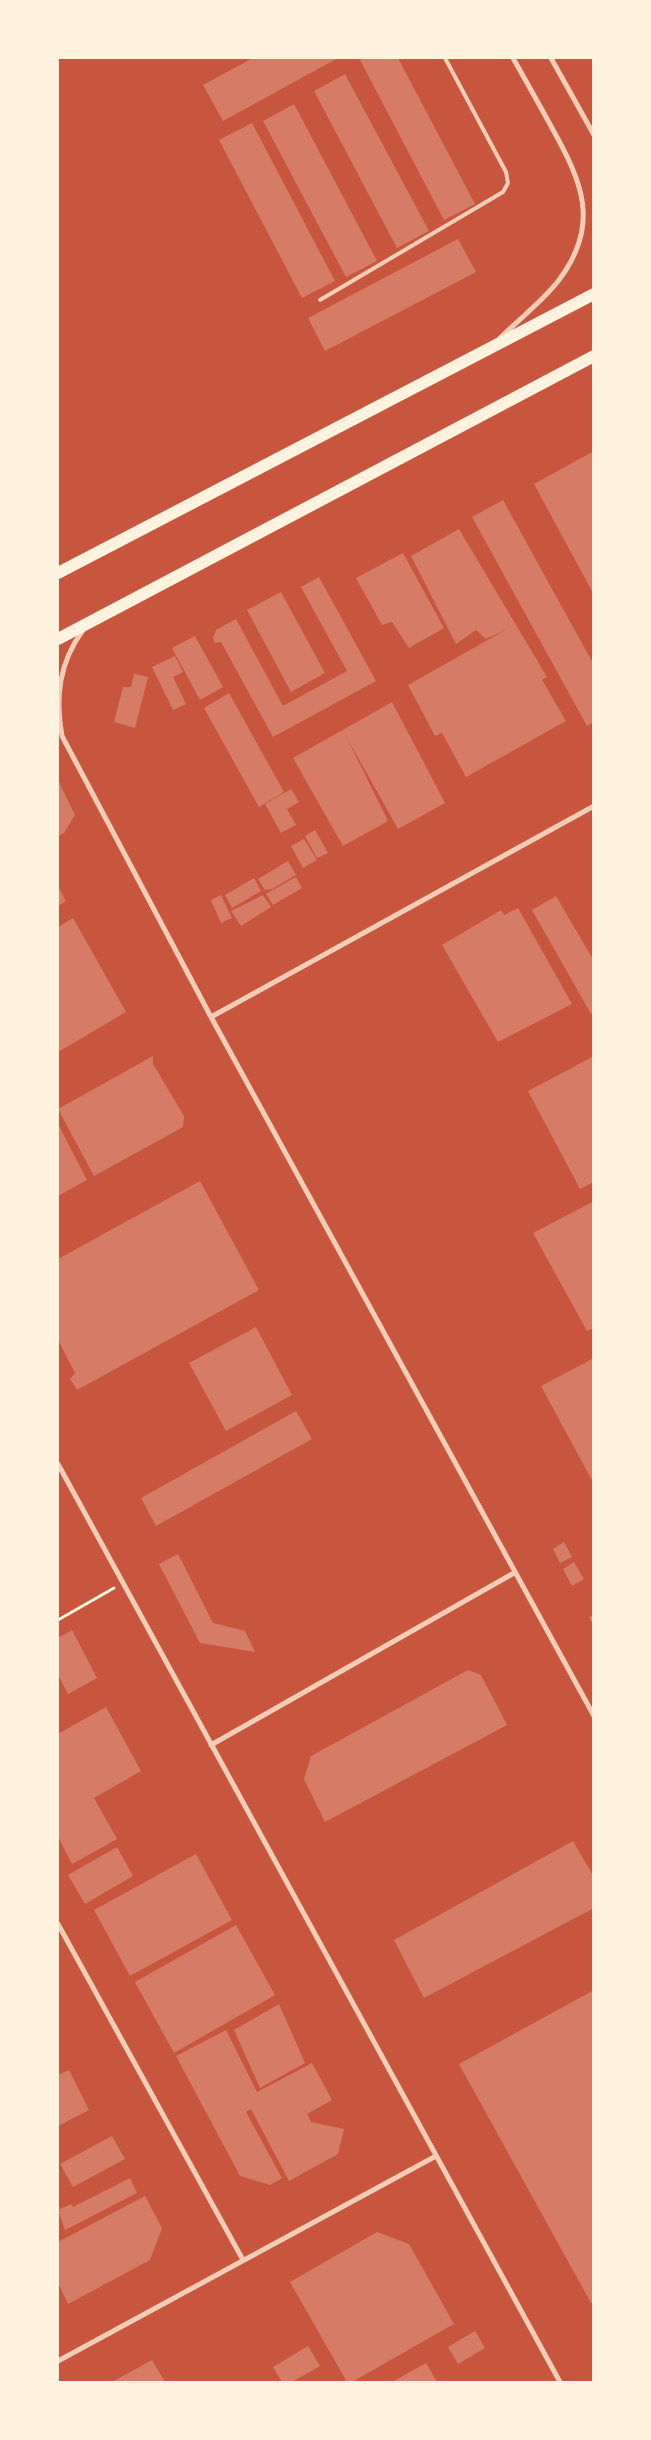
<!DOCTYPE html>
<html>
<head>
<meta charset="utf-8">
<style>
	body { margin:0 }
	#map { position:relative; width:651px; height:2440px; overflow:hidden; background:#c8553d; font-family:Barlow,sans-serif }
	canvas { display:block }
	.frame { position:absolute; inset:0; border:59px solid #fff3e0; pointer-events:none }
</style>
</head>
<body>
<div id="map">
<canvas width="651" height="2440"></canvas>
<div class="frame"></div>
</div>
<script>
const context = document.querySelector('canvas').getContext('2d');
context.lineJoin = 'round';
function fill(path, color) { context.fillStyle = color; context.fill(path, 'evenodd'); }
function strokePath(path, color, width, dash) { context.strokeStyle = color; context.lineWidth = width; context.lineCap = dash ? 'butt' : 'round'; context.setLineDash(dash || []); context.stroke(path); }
const building = new Path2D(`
	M253 58H338L223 121 203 85Z
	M364 58H398L475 204 444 220 360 60Z
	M345 74 429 231 397 248 314 91Z
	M294 104 377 261 346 277 263 121Z
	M252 123 335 281 302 298 219 140Z
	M458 239 476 272 325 351 308 318Z
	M594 451V595L534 484Z
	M503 500 594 665V722L587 726 472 517Z
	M459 529 547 677 542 680 566 721 466 777 442 733 435 736 408 685 509 628 486 639 476 630 456 644 411 556Z
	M403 553 444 628 409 648 392 622 382 625 356 578Z
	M319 577 376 681 273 737 221 642 215 643 213 638 216 630 236 619 283 706 347 671 301 587Z
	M281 592 325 673 291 692 247 610Z
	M195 636 223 687 200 700 172 648Z
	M175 656 183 672 173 677 186 704 173 710 152 667Z
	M134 674 148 677 135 728 114 722 123 687H131Z
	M229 693 284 792 259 807 204 708Z
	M392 702 445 803 398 829 347 738 388 821 343 846 293 758Z
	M58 780 75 815 64 833 58 836Z
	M291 789 299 802 287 809 296 825 281 833 265 804Z
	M315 830 328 853 317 858 305 836Z
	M304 839 317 860 303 868 291 846Z
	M288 861 296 875 272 889 265 890 258 879Z
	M296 877 302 888 273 905 266 894Z
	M254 878 261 891 232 908 225 895Z
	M58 886 66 901 58 906Z
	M221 895 232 918 221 923 211 900Z
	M263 895 271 907 241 926 231 911Z
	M556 896 594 961V1012L591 1014 532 910Z
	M518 908 572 1004 498 1042 442 945 501 910 504 915Z
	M73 918 126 1012 58 1052V927Z
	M153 1056V1064L184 1116 183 1127 94 1176 58 1109Z
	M594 1056V1182L580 1189 528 1091Z
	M58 1124 87 1180 58 1196Z
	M200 1181 259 1290 77 1390 70 1379 75 1373 58 1340V1259Z
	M594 1201V1328L587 1331 533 1233Z
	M256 1327 292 1395 226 1431 189 1363Z
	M594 1358V1484L541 1386Z
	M296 1411 312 1439 156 1526 141 1498Z
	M564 1542 572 1557 560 1563 553 1549Z
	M178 1554 213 1623 245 1631 255 1652 200 1643 159 1564Z
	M574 1562 584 1579 572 1586 563 1569Z
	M594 1615V1627L589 1617Z
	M72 1630 97 1678 68 1694 58 1675V1638Z
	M468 1670 481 1675 507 1725 325 1822 304 1779 311 1756Z
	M106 1707 141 1771 94 1798 117 1839 72 1864 58 1837V1734Z
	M573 1841 594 1877V1908L424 1998 394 1940Z
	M117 1847 133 1876 85 1904 68 1875Z
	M196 1854 232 1920 130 1976 94 1910Z
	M236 1925 275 1995 174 2053 135 1982Z
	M594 1990V2302L591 2303 459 2064Z
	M279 2004 305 2063 260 2088 234 2030Z
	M226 2030 257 2092 312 2063 332 2100 307 2114 311 2122 344 2129 338 2154 289 2181 251 2109 246 2112 282 2178 270 2185 240 2176 176 2056Z
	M69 2070 89 2110 58 2126V2075Z
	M112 2136 125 2159 73 2187 60 2164Z
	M130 2178 137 2193 65 2230 58 2210 71 2204 73 2207Z
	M145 2196 162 2228 150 2260 68 2304 58 2283V2242Z
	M377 2232 409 2244 454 2324 352 2382H347L290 2282Z
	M475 2331 485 2348 458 2364 448 2347Z
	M308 2346 320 2366 292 2382H282L273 2367Z
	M152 2360 165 2382H112Z
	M426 2363 437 2382H392Z`);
const path = new Path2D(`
	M58 1620 114 1588`);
const service = new Path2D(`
	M320 300 503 192 508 183 506 172 445 58`);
const minor = new Path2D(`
	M551 58 594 135
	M499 339C518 320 543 301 559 280 601 224 582 182 552 128 539 104 526 81 513 58
	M83 630C59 663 55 697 62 736L211 1017 594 1716
	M211 1017 594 806
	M58 1464 560 2382
	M211 1745 514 1573
	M58 1924 243 2260
	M58 2361 436 2156`);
const primary = new Path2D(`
	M58 573 594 294
	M58 639 594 356`);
fill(building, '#d67c66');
strokePath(path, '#fff3e0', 3);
strokePath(service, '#f1ccb7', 4);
strokePath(minor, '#f1ccb7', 5);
strokePath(primary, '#fff3e0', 12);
</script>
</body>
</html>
